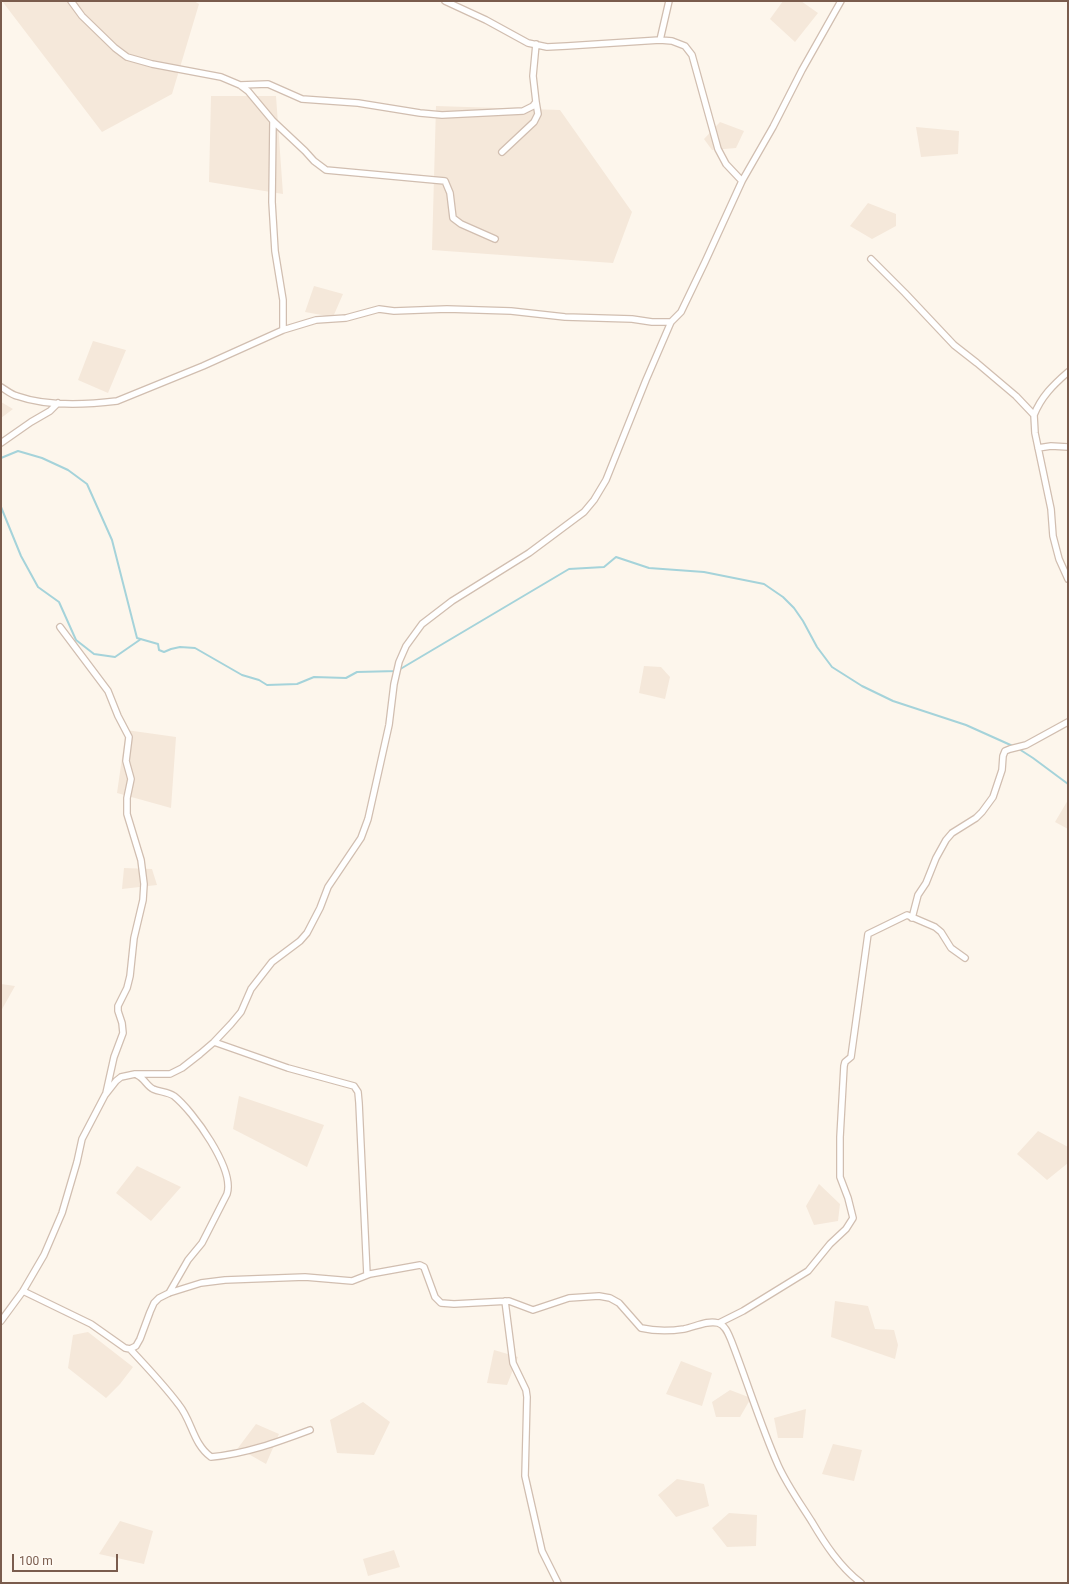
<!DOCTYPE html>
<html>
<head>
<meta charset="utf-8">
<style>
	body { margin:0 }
	#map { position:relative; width:1069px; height:1584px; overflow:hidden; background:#fdf6ec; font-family:Roboto,sans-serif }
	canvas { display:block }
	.frame { position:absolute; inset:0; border:2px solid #7a5c4d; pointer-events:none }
	.scale { position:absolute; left:12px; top:1554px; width:106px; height:18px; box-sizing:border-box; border:2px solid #7a5c4d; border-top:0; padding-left:5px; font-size:12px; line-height:14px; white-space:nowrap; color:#7a5c4d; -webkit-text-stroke:3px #fffaf3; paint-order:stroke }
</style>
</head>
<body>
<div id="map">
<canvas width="1069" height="1584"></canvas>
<div class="frame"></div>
<div class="scale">100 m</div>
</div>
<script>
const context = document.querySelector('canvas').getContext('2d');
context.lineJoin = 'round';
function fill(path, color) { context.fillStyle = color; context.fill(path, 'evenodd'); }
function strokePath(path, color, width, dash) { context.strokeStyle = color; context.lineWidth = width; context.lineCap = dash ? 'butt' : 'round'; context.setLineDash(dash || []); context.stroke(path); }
const residential = new Path2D(`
	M2 1H194L199 4 172 94 102 132Z
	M783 1H801L818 13 795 42 770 19Z
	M211 96H276L283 194 209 182Z
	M436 106 560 110 632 212 613 263 432 250Z
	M720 122 744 131 736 148 712 150 704 139Z
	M916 127 959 131 958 154 921 157Z
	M868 203 896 214V226L872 239 850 226Z
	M314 286 343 294 333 317 305 312Z
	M93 341 126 350 108 393 78 380Z
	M1 402 13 409 1 418Z
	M644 666 661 667 670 677 665 699 639 693Z
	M126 730 176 737 171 808 117 793Z
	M1068 800V829L1055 822Z
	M124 868 152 869 157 885 122 889Z
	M1 984 15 986 1 1011Z
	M239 1096 324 1125 307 1167 233 1129Z
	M1038 1131 1068 1147V1163L1047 1180 1017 1154Z
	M137 1166 181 1187 151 1221 116 1193Z
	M819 1184 840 1204 838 1221 814 1225 806 1206Z
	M835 1301 868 1306 875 1329 894 1330 898 1345 895 1359 831 1337Z
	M88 1332 133 1367 120 1384 106 1398 68 1368 73 1335Z
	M494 1350 518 1357 507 1385 487 1383Z
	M681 1361 712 1373 702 1406 666 1394Z
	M730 1390 751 1398 740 1417H716L712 1402Z
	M363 1402 390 1422 374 1455 337 1453 330 1420Z
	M806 1409 803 1438H778L774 1418Z
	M256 1424 279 1434 266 1464 238 1448Z
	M833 1444 862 1450 854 1481 822 1474Z
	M677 1479 704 1484 709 1506 676 1517 658 1495Z
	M729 1513 757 1515 756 1546 727 1547 712 1528Z
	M120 1521 153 1531 144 1564 99 1554Z
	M394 1550 400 1567 368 1576 363 1559Z`);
const stream = new Path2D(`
	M1 458 18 451 42 458 68 470 87 484 112 540 137 638 158 644 159 650 164 652 171 649 180 647 195 648 242 675 259 680 267 685 297 684 314 677 346 678 357 672 397 671 569 569 604 567 616 557 649 568 704 572 764 584 783 597 794 608 803 621 817 647 832 667 862 686 893 701 966 725 1015 747
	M1 507 21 556 38 587 59 602 76 640 94 654 115 657 141 639
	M1019 749 1033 758 1068 784`);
const street = new Path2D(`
	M71 1 82 16 115 48 127 57 152 64 221 77 240 85 248 91 273 121 305 151 314 161 326 170 445 181 450 193 453 218 461 224 495 239
	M445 1 486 20 528 43 547 47 567 46 660 40 672 41 685 46 692 55 718 149 726 164 742 181
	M660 40 669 1
	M240 85 268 84 302 99 358 103 420 113 442 115 523 111 533 106 536 102 533 76 536 44
	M273 121 272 202 275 251 283 300V330
	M502 152 534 122 538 114 536 102
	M871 259 905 293 954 345 977 363 1016 396 1034 415 1035 433 1051 509 1053 536 1059 559 1068 579
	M1 387C6 390 12 395 17 396 48 407 85 405 117 401L203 366 283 330 316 320 346 318 379 309 394 311 447 309 511 311 565 317 632 319 652 322H671
	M1034 415C1041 397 1053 385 1068 372
	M1 443 31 422 50 411 58 403
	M1038 448 1051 446 1068 447
	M60 627 108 691 118 716 129 737 126 761 131 779 127 798V814L141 860 144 884 143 900 134 938 130 976 127 988 118 1006V1011L122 1023 123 1033 114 1057 106 1093
	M912 918 918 895 926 883 936 858 946 840 952 833 976 818 982 812 993 797 1002 770 1003 756 1005 751 1010 749 1026 745 1068 722
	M214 1042 288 1068 354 1086 358 1092 359 1103 367 1275
	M137 1075C144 1078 147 1086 153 1089 160 1092 168 1092 174 1096 193 1111 235 1169 227 1194L202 1243 188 1260 169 1293
	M23 1291 91 1324 125 1348 130 1349 136 1346 140 1339 150 1312 154 1303 159 1298 169 1293 201 1283 225 1280 305 1277 352 1281 370 1274 420 1265 424 1267 435 1297 441 1303 454 1304 509 1301 533 1310 569 1298 599 1296 610 1298 619 1303 641 1328C654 1331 671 1331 684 1329 695 1327 707 1320 718 1323 725 1325 728 1333 731 1340 747 1381 760 1424 778 1465 787 1485 800 1503 812 1522 825 1544 840 1567 861 1583
	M505 1301 513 1363 526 1390 527 1397 525 1476 542 1551 558 1583
	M1 1321 23 1291 44 1255 62 1213 77 1162 82 1139 105 1095 116 1081 121 1077 135 1074H170L182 1068 200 1054 214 1042 231 1024 241 1012 251 989 272 962 300 941 307 933 320 908 328 887 361 838 368 819 389 725 394 684 399 662 406 646 422 624 452 601 529 553 584 512 594 500 606 480 646 380 671 322 681 312 705 262 742 181 773 127 802 70 841 1
	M719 1323 743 1311 808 1271 830 1244 846 1229 853 1218 848 1198 840 1177V1137L844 1066 845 1062 851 1057 868 934 907 915 935 927 941 932 951 948 965 958
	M130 1349C147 1367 164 1385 179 1405 192 1421 193 1444 211 1457 245 1454 278 1442 310 1430`);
fill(residential, '#f5e8da');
strokePath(stream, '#a5d3da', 2);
strokePath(street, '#d1beb0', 8);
strokePath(street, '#fff', 5.5);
</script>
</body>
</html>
